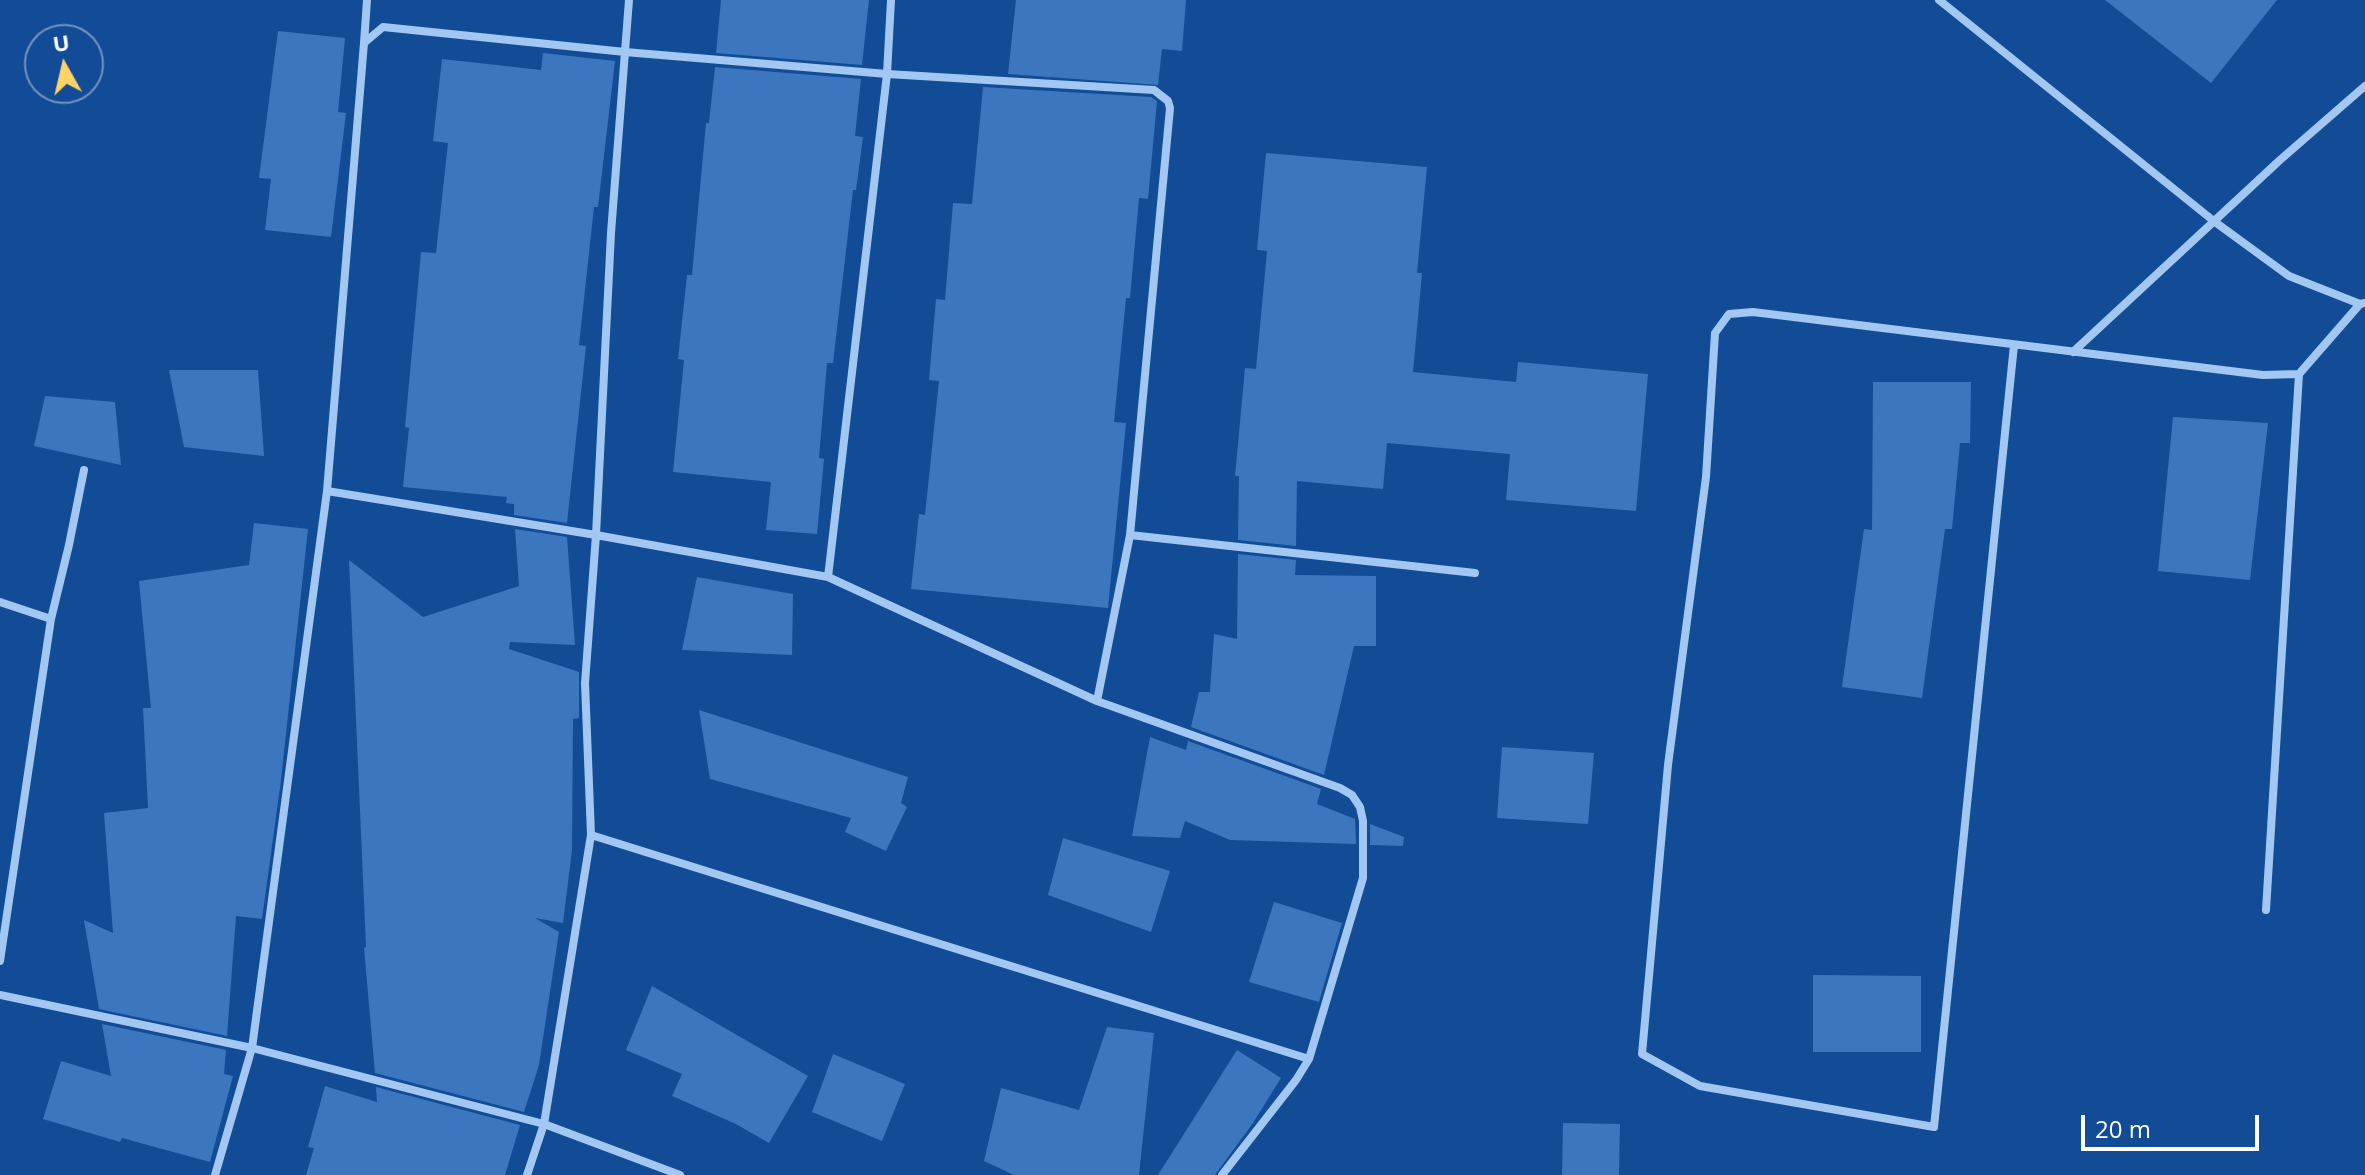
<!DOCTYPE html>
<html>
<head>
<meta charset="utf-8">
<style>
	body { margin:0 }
	#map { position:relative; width:2365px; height:1175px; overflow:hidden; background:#124c97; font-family:"Open Sans",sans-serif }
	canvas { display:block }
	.north { position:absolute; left:24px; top:24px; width:80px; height:80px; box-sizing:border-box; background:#124c97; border:2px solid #7194c1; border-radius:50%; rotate:352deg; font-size:22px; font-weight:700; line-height:32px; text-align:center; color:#fff }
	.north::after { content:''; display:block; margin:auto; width:28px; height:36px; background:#ffd365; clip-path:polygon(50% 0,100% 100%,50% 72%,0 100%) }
	.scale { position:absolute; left:2081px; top:1115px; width:178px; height:36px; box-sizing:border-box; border:4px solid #fff; border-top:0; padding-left:10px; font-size:24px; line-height:28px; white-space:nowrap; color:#fff; -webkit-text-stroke:6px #124c97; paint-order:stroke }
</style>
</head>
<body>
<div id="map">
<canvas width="2365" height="1175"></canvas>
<div class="north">U</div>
<div class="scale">20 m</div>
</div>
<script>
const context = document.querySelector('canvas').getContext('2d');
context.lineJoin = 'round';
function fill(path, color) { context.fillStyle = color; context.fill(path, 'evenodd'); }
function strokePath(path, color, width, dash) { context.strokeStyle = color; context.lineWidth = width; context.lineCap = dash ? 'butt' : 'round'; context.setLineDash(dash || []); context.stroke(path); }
const building = new Path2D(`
	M721 0H869L862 65 716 53Z
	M1016 0H1186L1182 51 1162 49 1158 85 1008 74Z
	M2105 0H2277L2211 83Z
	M278 31 345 38 338 112 346 113 331 237 265 230 271 179 259 178Z
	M543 53 615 61 598 207H594L579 345 586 346 567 523 514 515V504L506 503 507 497 403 487 409 428 405 427 421 252 436 253 448 143 433 141 442 59 541 70Z
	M715 67 861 79 855 136 863 137 856 190H853L833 363H827L819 458 824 459 817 534 766 530 771 482 673 472 684 360 678 359 687 275H692L706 123H709Z
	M983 87 1151 97 1157 101 1148 199 1139 198 1130 298H1126L1114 422 1126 423 1108 608 911 589 919 514 925 515 939 381 929 380 936 299 945 300 953 203 972 204Z
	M1266 153 1427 167 1417 273H1422L1413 372 1516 382 1518 362 1648 374 1636 511 1506 500 1510 454 1387 443 1383 489 1297 481 1296 546 1238 540 1239 476H1235L1245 368 1256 369 1267 251 1257 250Z
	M169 370H258L264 456 184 447Z
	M1873 382H1971L1970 443H1960L1952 529H1945L1922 698 1842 687 1864 529 1872 530Z
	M45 396 115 402 121 465 34 446Z
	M2173 417 2268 423 2250 580 2158 571Z
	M254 523 308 529 281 780 262 919 236 916 227 1036 99 1009 84 920 113 933 104 813 148 808 143 708H151L139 581 249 565Z
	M515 529 567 537 575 645 510 642 509 649 579 672V718L573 719 572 850 563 923 535 918 559 932 539 1065 524 1112 375 1073 364 948 366 947 349 560 423 617 519 586Z
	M1238 554 1296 560 1295 575 1376 576V646H1354L1324 775 1191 727 1199 692H1210L1214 634 1237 639Z
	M697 577 793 594 792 655 682 650Z
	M699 710 908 777 901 803 907 807 886 851 845 832 851 818 710 779Z
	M1150 737 1186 750 1188 741 1321 789 1317 804 1355 819 1356 844 1230 840 1185 821 1180 838 1132 836Z
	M1502 747 1594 753 1588 824 1497 818Z
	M1370 824 1404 837 1403 846 1370 845Z
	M1063 838 1170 871 1151 932 1048 895Z
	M1274 902 1342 923 1319 1002 1249 982Z
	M1813 975 1921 976V1052H1813Z
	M652 986 808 1076 769 1143 736 1124 672 1096 682 1074 626 1050Z
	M102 1024 226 1050 224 1074 233 1076 210 1162 122 1138 120 1142 43 1119 61 1061 111 1076Z
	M1107 1027 1154 1033 1139 1175H1014L984 1161 1001 1088 1079 1110Z
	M1237 1050 1281 1078 1253 1123 1215 1175H1158Z
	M833 1054 905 1084 882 1141 812 1112Z
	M325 1086 377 1102 376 1087 520 1125 505 1175H306L314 1148 308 1147Z
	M1563 1123 1620 1124 1619 1175H1562Z`);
const street = new Path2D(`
	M1939 0 2215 222 2289 276 2360 304
	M364 43 367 0
	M2014 345 1934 1127 1700 1086 1642 1054 1668 765 1706 477 1715 333 1729 314 1753 312 2263 375 2299 374 2360 304 2365 303
	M2073 352 2280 160 2365 86
	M327 491 596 535 828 577 1097 701 1340 788 1352 795 1360 807 1363 821V878L1309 1059 1296 1080 1222 1175
	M1130 535 1475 573
	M828 577 887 74 891 0
	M0 602 51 619
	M591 835 1309 1059
	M2266 910 2299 374
	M0 961 51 619 69 545 84 470
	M0 995 252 1048 544 1124 680 1175
	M215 1175 252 1048 327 491 364 43 383 27 625 52 887 74 1154 90 1168 101 1170 108 1130 535 1097 701
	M527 1175 544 1124 591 835 585 683 596 535 611 233 629 0`);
fill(building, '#3b76bf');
strokePath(street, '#a3c7f3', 8);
</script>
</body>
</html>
